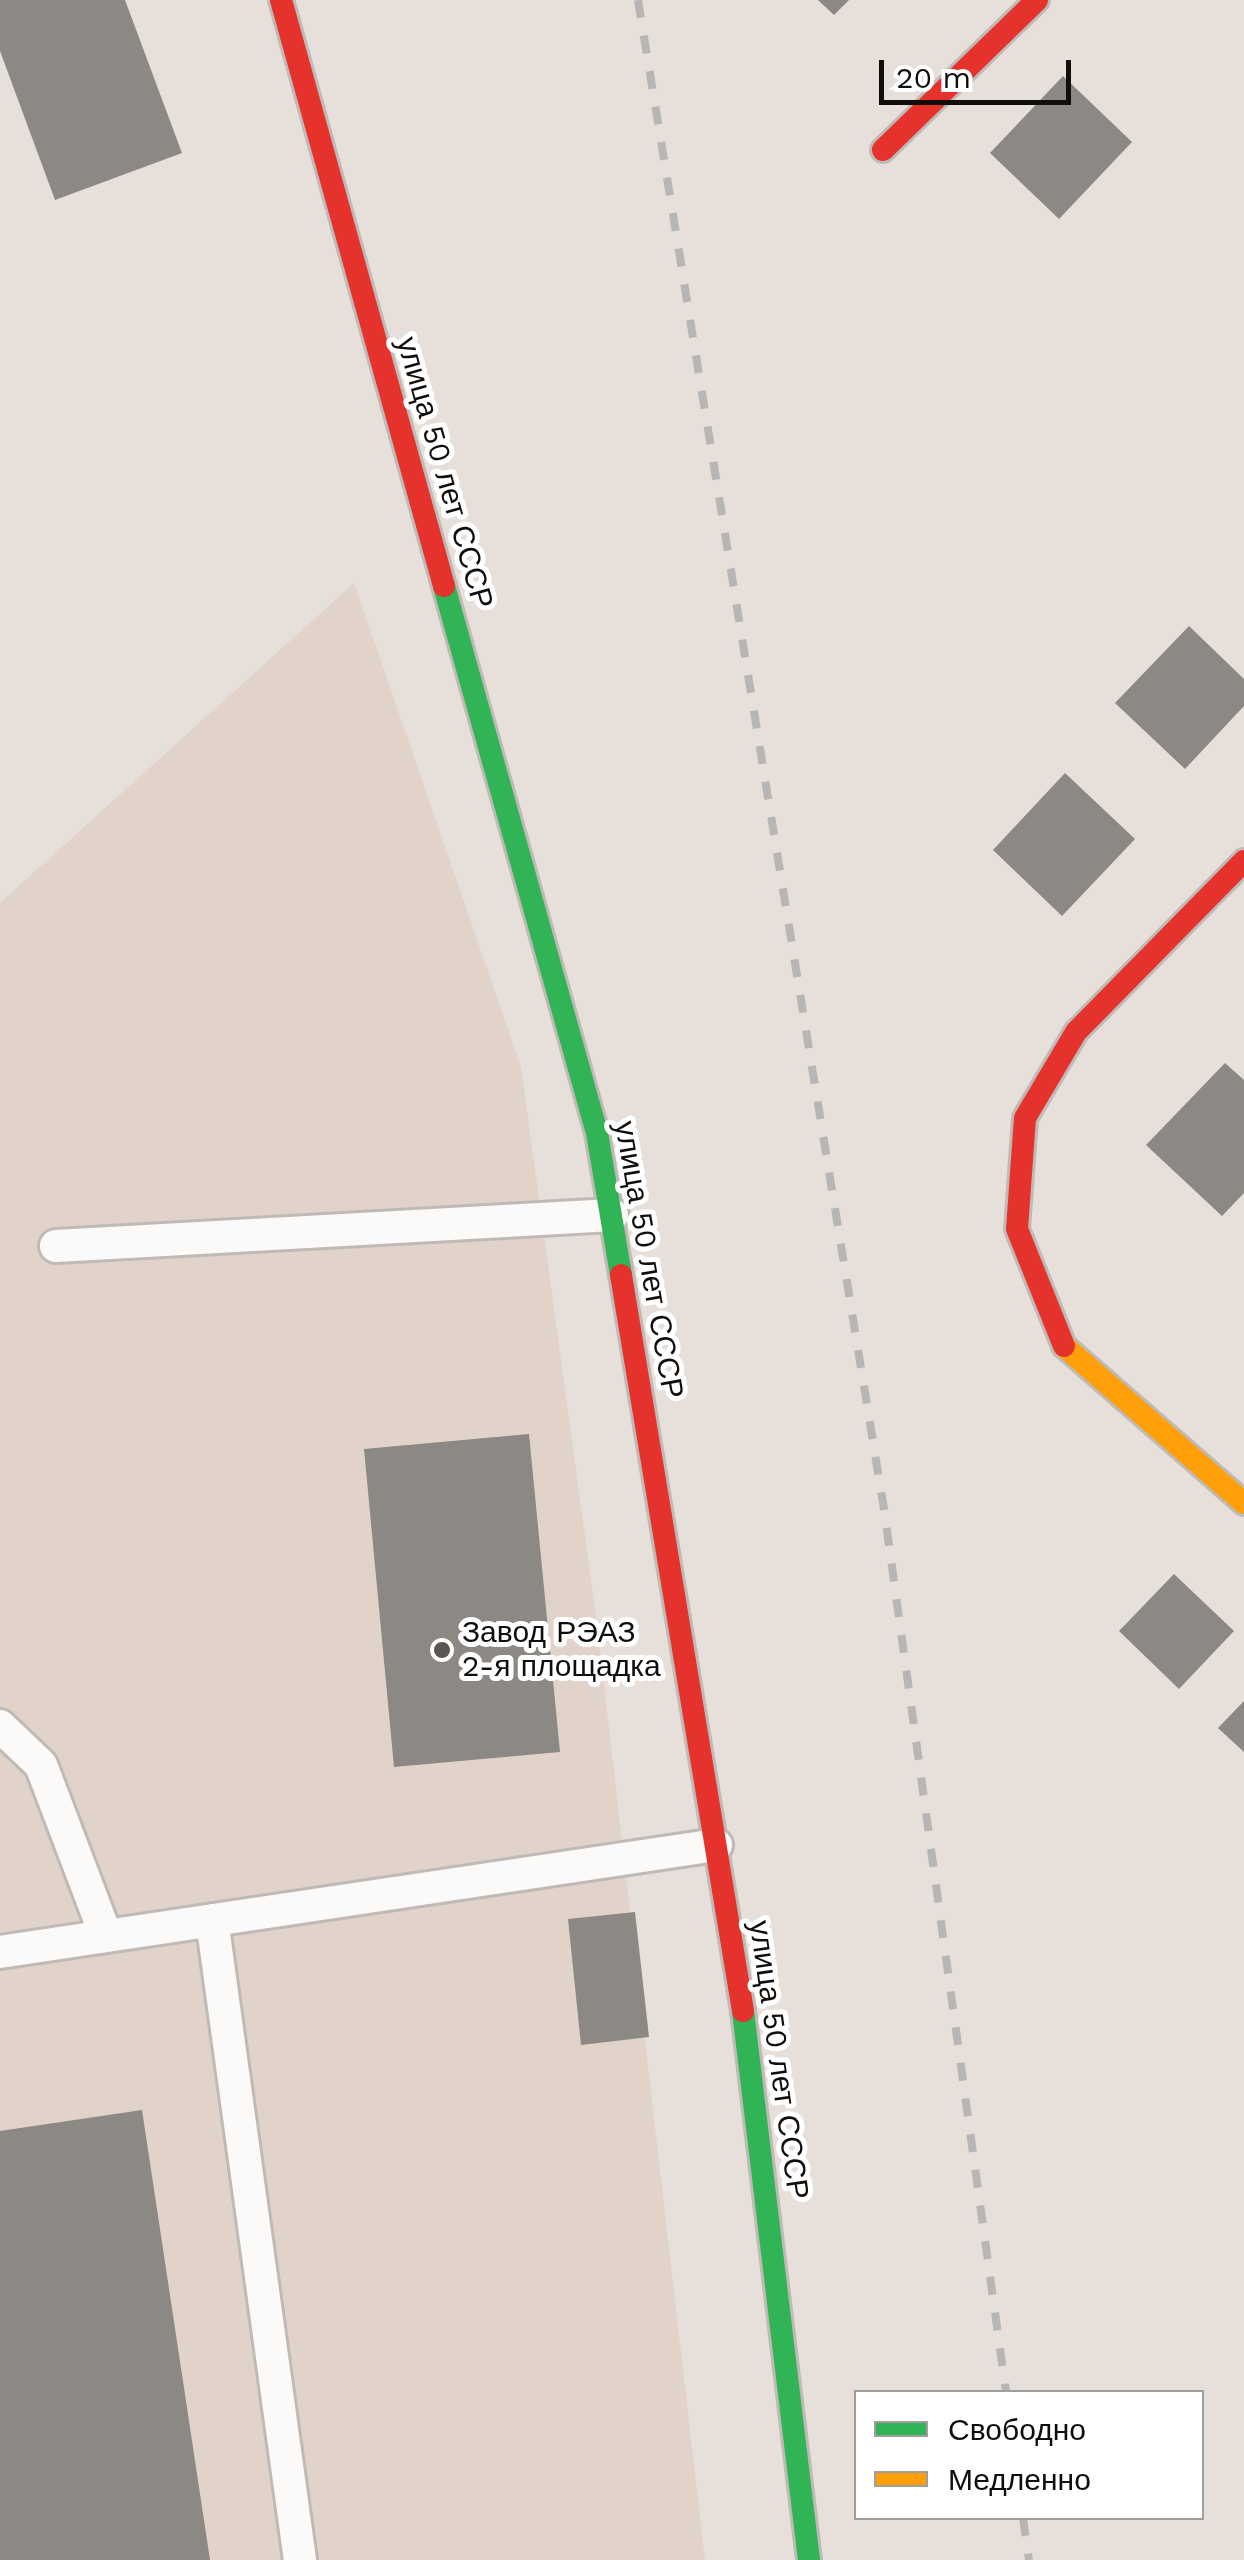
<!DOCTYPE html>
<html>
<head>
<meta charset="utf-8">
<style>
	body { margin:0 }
	#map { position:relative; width:1244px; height:2560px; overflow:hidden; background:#e6dfda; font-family:"Work Sans",sans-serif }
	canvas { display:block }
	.legend { position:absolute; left:854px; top:2390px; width:350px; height:130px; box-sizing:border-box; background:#fff; border:2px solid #a09e9d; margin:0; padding:12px 18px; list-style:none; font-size:30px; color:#110d0b }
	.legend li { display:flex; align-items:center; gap:20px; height:50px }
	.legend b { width:50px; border:2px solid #a09e9d }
	.scale { position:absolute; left:879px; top:60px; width:192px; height:45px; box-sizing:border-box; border:5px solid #110d0b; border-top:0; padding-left:12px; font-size:30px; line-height:35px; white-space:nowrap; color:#110d0b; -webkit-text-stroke:8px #fff; paint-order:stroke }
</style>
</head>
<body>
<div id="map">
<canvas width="1244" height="2560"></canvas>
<ul class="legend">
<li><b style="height:12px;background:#30b455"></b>Свободно</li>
<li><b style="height:12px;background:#ff9f0a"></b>Медленно</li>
</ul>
<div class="scale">20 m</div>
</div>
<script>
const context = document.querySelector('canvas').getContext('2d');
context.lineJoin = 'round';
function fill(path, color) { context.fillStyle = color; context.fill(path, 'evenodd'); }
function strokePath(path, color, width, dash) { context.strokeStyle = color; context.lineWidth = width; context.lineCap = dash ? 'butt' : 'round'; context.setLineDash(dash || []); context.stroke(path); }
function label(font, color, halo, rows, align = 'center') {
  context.font = font + ' "Work Sans",sans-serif'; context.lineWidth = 10; context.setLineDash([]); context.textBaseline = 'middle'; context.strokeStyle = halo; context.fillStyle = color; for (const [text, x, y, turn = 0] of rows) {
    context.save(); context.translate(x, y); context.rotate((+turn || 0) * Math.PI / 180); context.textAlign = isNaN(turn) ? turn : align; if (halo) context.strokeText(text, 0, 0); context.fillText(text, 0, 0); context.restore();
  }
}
const built = new Path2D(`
	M354 583 521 1067 597 1624 705 2560H0V903Z`);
const building = new Path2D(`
	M0 0H125L182 153 55 200 0 51Z
	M818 0H849L834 15Z
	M1063 76 1132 142 1059 219 990 153Z
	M1189 626 1244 679V706L1185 769 1115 703Z
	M1065 773 1135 839 1062 916 993 850Z
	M1225 1063 1244 1080V1193L1222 1216 1146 1145Z
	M529 1434 560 1752 394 1767 364 1449Z
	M1174 1574 1234 1631 1179 1689 1119 1631Z
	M1244 1701V1752L1218 1728Z
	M635 1912 649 2037 581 2045 568 1919Z
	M142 2110 210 2560H0V2131Z`);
const lane = new Path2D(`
	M56 1246 612 1215
	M0 1726 41 1765 106 1936
	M212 1920 300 2560
	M0 1952 716 1845`);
const fast = new Path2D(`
	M444 586 597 1133 621 1275
	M743 2011 809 2560`);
const slow = new Path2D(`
	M1064 1346 1244 1503`);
const jam = new Path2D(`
	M281 0 444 586
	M883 150 1037 0
	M621 1275 743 2011
	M1064 1346 1017 1229 1025 1118 1076 1032 1244 861`);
const rail = new Path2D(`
	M638 0 884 1509 1006 2392
	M1023 2518 1029 2560`);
const markers = [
	[442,1650,10,"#5c5653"]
];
const streetNames = [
	["улица 50 лет СССР",444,473,74],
	["улица 50 лет СССР",648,1260,80],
	["улица 50 лет СССР",778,2060,82]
];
const poiNames = [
	["Завод РЭАЗ",462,1633],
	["2-я площадка",462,1667]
];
fill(built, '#e1d3ca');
fill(building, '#8c8884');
strokePath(lane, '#bfbab6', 38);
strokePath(fast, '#bfbab6', 28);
strokePath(slow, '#bfbab6', 28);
strokePath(jam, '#bfbab6', 28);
strokePath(lane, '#fbfaf9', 32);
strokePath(fast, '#30b455', 22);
strokePath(slow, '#ff9f0a', 22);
strokePath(jam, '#e5322d', 22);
strokePath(rail, '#b8b6b5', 8, [18, 18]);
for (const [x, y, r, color] of markers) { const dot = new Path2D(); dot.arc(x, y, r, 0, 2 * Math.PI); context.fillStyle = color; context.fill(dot); strokePath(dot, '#fff', 4); }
label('30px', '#110d0b', '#fff', streetNames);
label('30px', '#110d0b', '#fff', poiNames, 'left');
</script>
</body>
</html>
